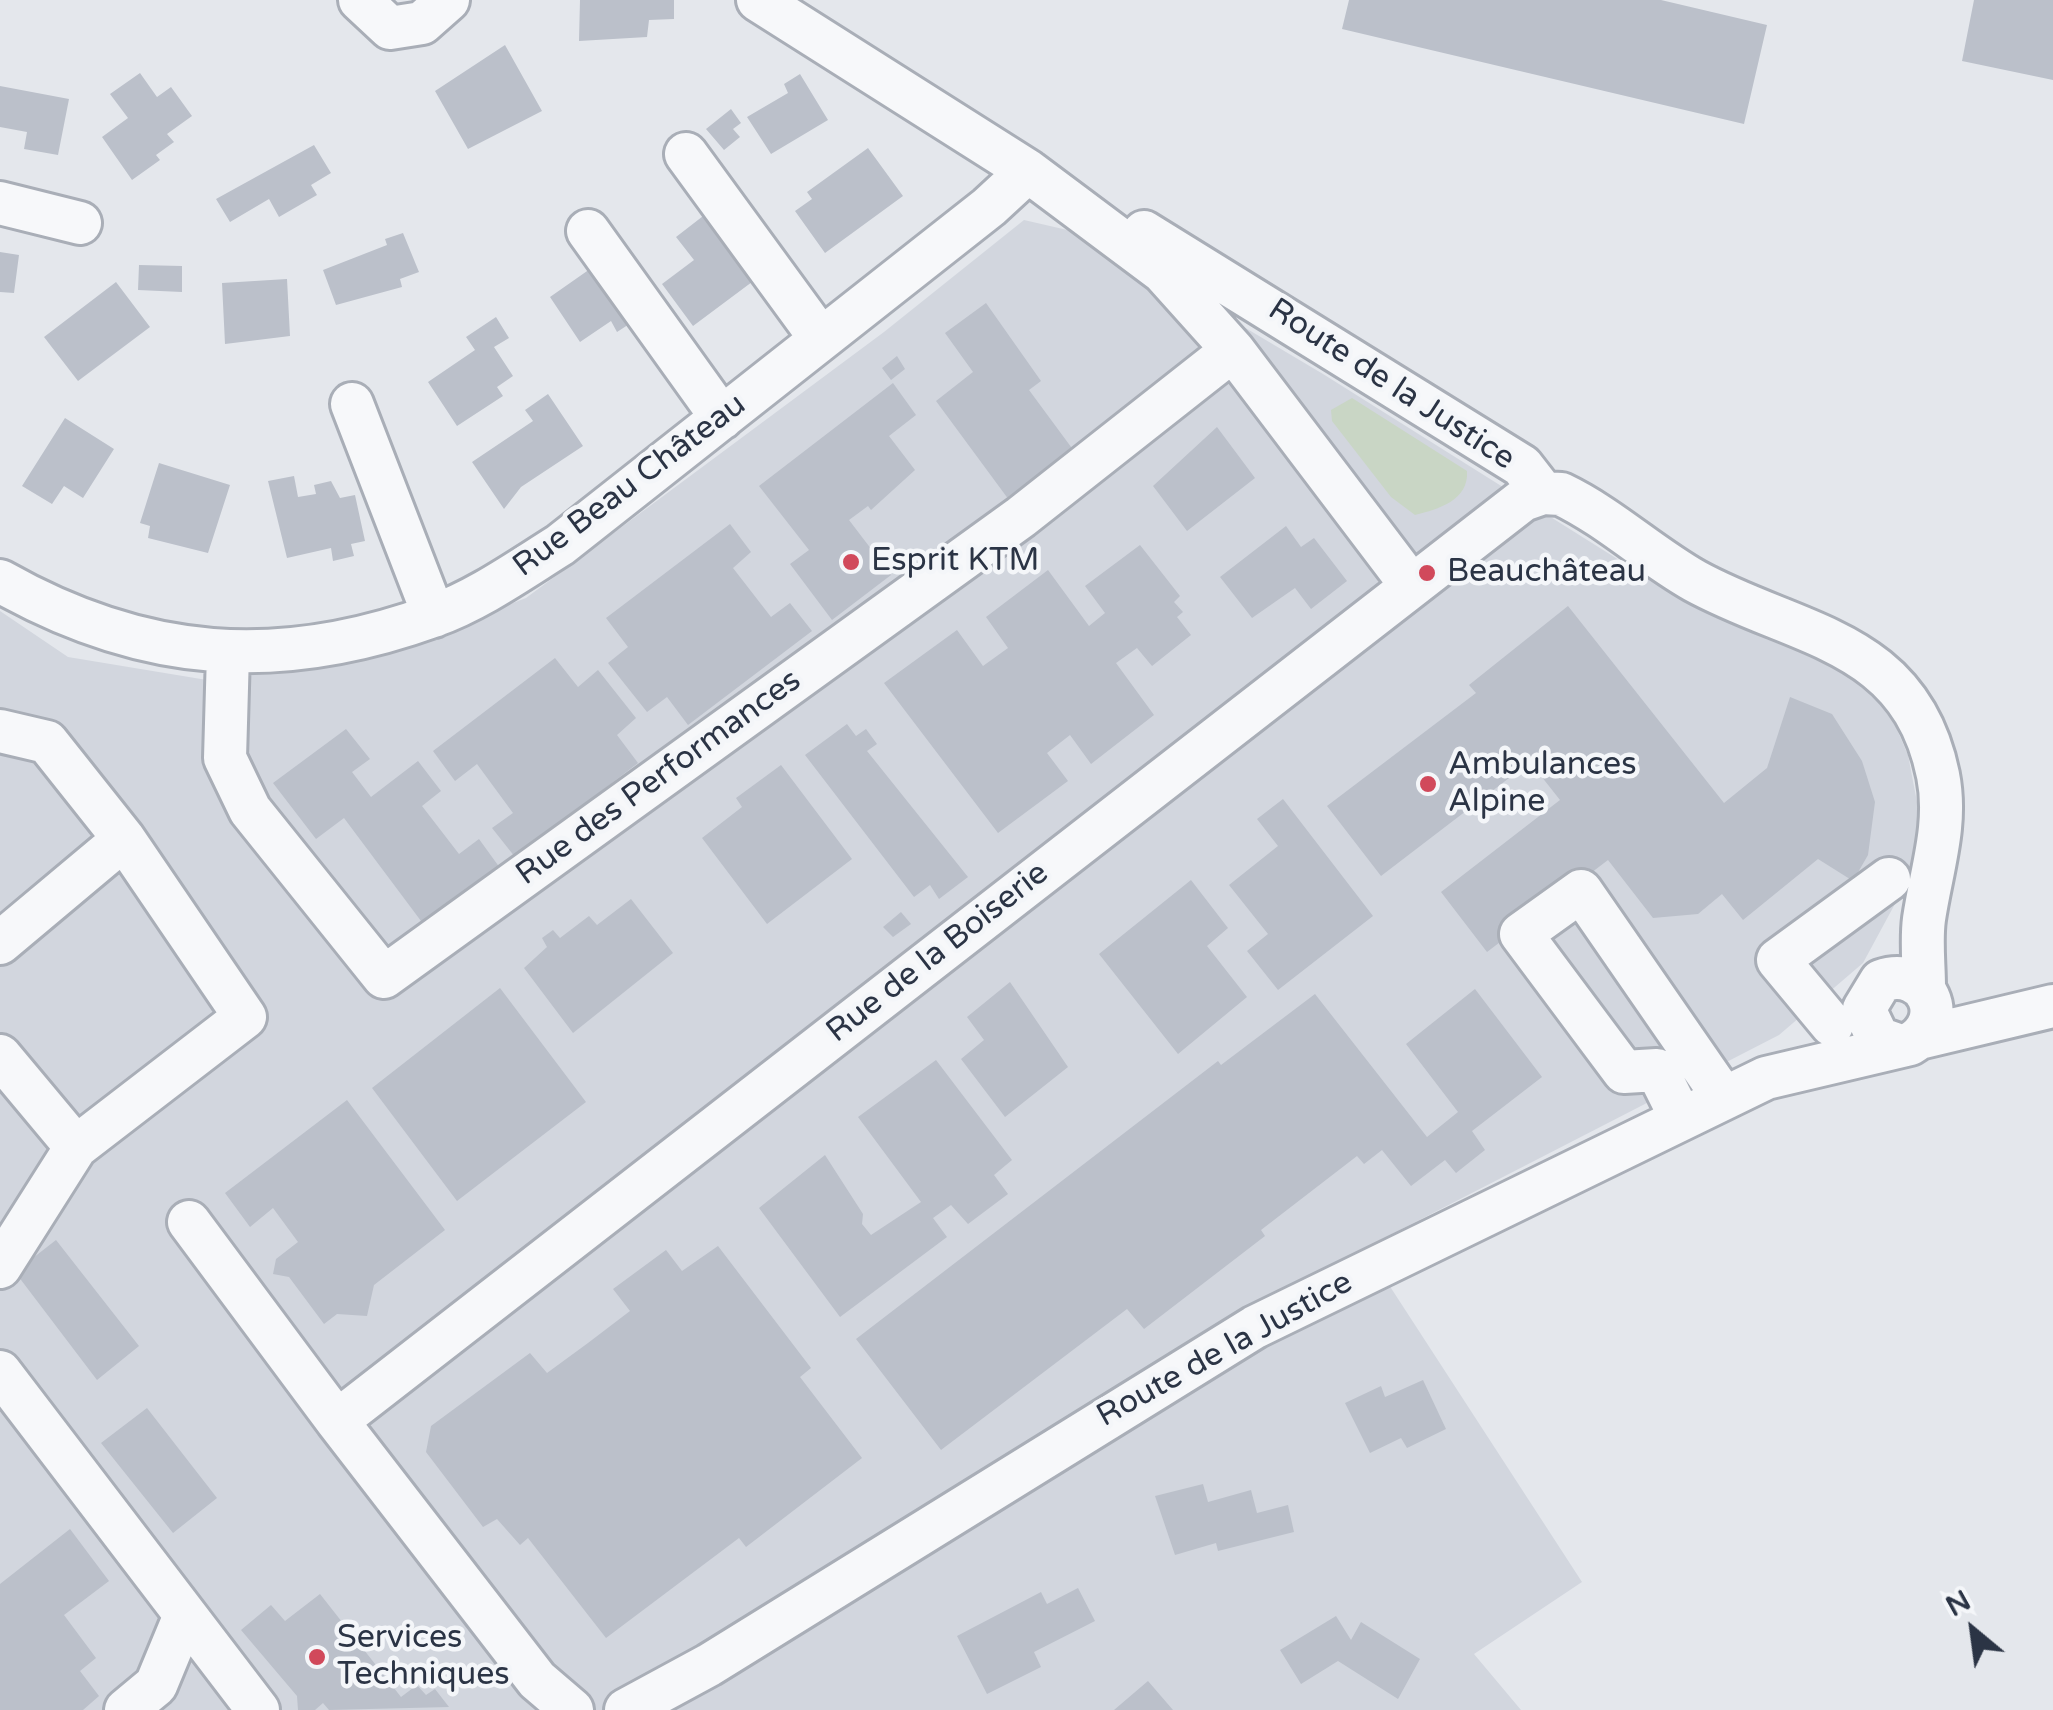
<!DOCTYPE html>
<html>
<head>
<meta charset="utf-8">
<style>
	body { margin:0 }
	#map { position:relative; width:2053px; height:1710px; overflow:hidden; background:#e4e7ec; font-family:"Varela Round",sans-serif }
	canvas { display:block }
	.north { position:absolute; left:1923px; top:1580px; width:100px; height:100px; -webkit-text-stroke:8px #f4f6f9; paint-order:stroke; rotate:331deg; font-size:28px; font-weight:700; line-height:40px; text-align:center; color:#2b3445 }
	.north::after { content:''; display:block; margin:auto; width:35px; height:45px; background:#2b3445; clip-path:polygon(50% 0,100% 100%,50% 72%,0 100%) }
</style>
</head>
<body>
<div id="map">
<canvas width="2053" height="1710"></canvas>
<div class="north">N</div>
</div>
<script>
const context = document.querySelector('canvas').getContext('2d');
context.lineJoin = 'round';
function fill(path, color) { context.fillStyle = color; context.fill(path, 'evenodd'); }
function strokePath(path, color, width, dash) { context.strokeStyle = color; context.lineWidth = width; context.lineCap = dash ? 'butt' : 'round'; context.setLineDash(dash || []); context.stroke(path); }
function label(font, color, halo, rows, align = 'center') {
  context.font = font + ' "Varela Round",sans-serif'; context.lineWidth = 9; context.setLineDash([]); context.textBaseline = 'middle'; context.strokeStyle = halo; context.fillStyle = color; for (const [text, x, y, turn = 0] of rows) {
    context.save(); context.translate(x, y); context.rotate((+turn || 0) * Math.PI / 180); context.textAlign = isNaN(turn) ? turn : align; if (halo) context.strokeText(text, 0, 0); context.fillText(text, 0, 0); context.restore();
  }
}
const built = new Path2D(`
	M1024 220 1089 235 1323 374 1627 565 1850 674 1886 704 1908 755 1921 823 1909 878 1863 963 1779 1035 1365 1248 1582 1582 1474 1654 1521 1710H0V611L68 657 213 681 392 649 526 598 884 332Z`);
const green = new Path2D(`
	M1352 398 1467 471C1469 500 1439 509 1415 515L1391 497 1332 421 1331 410Z`);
const building = new Path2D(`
	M580 0H674V19L649 20 647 37 579 41Z
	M1349 0H1661L1767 25 1744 124 1342 29Z
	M1974 0H2053V80L1962 61Z
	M505 45 542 111 468 149 435 91Z
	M140 73 157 97 171 87 192 116 167 134 174 142 156 155 160 160 132 180 102 137 128 118 110 94Z
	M800 74 828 120 771 154 747 117 788 93 784 84Z
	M0 86 69 99 58 155 24 149 27 132 0 127Z
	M731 109 741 123 733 129 740 137 724 150 706 129Z
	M314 145 331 173 311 185 317 195 279 217 269 199 230 222 216 199Z
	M868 148 903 196 825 253 795 211 812 199 807 192Z
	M707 213 756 279 693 326 662 284 694 260 676 237Z
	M403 233 419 272 400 279 402 287 336 305 323 270 387 245 385 239Z
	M0 252 19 255 14 293 0 292Z
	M139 265 182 266V292L138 290Z
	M590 269 604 291 613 285 637 319 617 332 611 321 580 342 550 297Z
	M287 279 290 336 225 344 222 283Z
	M116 282 150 327 78 381 44 337Z
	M986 303 1041 381 1029 390 1074 451 1009 500 936 401 973 372 945 333Z
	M496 317 509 338 494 347 513 376 497 387 503 396 457 426 428 382 475 350 466 337Z
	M897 356 905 369 891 380 882 368Z
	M893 383 916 415 889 436 915 470 871 510 868 506 849 520 891 575 832 620 790 564 809 550 759 486Z
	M548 394 583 446 521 487 504 509 472 462 533 421 525 410Z
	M65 418 114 449 83 498 64 486 52 504 22 486Z
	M1217 427 1255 478 1187 531 1153 486Z
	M159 463 230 485 208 553 148 538 150 526 140 523Z
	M294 476 298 497 316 494 314 485 331 481 340 498 355 495 365 541 351 544 354 556 333 561 331 548 287 558 268 481Z
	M730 524 751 552 733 568 771 617 790 603 812 631 688 725 667 697 647 712 608 663 628 647 606 618Z
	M1286 526 1301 547 1314 538 1347 581 1311 609 1295 588 1252 618 1220 577Z
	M1140 545 1180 596 1174 602 1183 612 1177 617 1191 635 1152 666 1137 648 1116 663 1154 715 1091 764 1070 735 1047 753 1068 781 998 833 884 683 957 630 983 666 1008 648 986 617 1048 570 1089 626 1105 613 1085 586Z
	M1568 606 1724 803 1767 768 1790 697 1832 714 1862 761 1875 802 1868 855 1853 881 1818 859 1743 920 1722 894 1698 914 1653 918 1608 860 1487 952 1441 892 1560 800 1530 762 1381 876 1327 806 1476 693 1469 685Z
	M555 658 578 687 598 670 636 718 617 735 638 763 515 857 492 828 513 813 477 764 455 781 433 751Z
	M847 724 856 736 866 729 877 744 867 751 968 877 939 899 930 885 914 897 805 755Z
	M346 729 370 759 352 772 371 797 418 761 441 791 422 806 459 854 479 839 500 868 424 925 344 818 316 839 273 783Z
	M781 765 852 859 767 924 702 838 742 807 736 798Z
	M1283 799 1373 916 1278 990 1247 951 1268 934 1229 885 1278 846 1257 819Z
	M1191 880 1228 928 1207 946 1247 997 1178 1054 1099 954Z
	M631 899 673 953 573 1033 524 968 547 947 542 938 553 930 560 938 589 916 597 925Z
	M901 912 911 924 893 937 883 927Z
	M1010 982 1068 1067 1005 1117 961 1059 984 1040 967 1017Z
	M500 988 586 1102 457 1201 372 1088Z
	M1475 989 1542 1077 1472 1131 1485 1150 1456 1173 1445 1160 1411 1186 1382 1150 1364 1164 1357 1156 1261 1230 1265 1236 1144 1329 1127 1309 941 1450 856 1339 1218 1061 1221 1065 1315 994 1427 1137 1458 1112 1406 1044Z
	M936 1060 1012 1160 994 1175 1008 1194 968 1224 951 1205 933 1218 947 1237 840 1317 759 1208 825 1155 863 1214 862 1224 871 1235 921 1202 858 1117Z
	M347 1100 445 1230 374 1285 367 1316 337 1314 324 1324 289 1277 273 1274 276 1259 298 1242 273 1208 250 1227 225 1193Z
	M56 1240 139 1346 97 1380 15 1272Z
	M718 1246 811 1368 800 1377 862 1458 746 1547 739 1538 606 1638 528 1538 520 1545 497 1519 483 1527 426 1452 431 1426 530 1353 547 1373 588 1343 630 1311 613 1289 666 1250 682 1271Z
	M1423 1380 1446 1429 1407 1448 1401 1438 1370 1453 1345 1403 1381 1386 1385 1397Z
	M147 1408 217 1498 173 1533 101 1443Z
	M1203 1484 1208 1502 1251 1490 1257 1513 1288 1505 1294 1532 1218 1551 1216 1543 1175 1555 1155 1496Z
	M70 1529 109 1581 64 1615 96 1658 80 1671 99 1696 83 1710H0V1584Z
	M1078 1588 1095 1621 1034 1652 1041 1667 987 1694 957 1636 1041 1592 1047 1604Z
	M320 1594 401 1697 417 1685 426 1695 435 1689 449 1707 329 1710 323 1703 315 1710H298L297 1696 241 1630 271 1605 285 1621Z
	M1336 1616 1351 1640 1361 1622 1420 1659 1398 1699 1338 1661 1301 1684 1280 1650Z
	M1148 1681 1173 1710H1114Z`);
const minor = new Path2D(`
	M360 0 390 28 422 23 448 0
	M758 0 1028 171 1163 272 1233 350 1411 585
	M686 154 821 339
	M0 203 80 223
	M588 231 722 418
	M1144 232 1522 466 1543 493
	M352 404 434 616
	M0 581C143 662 278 672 433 616 478 600 520 570 560 545L989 207 1028 171
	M228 653 225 758 250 810 384 977 1021 517 1233 350
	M0 731 47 742 124 839 245 1017 76 1147 0 1267
	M0 943 124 839
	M1832 1025 1778 960 1889 879
	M1919 1038 2053 1006
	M0 1056 76 1147
	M1681 1118 1657 1070 1624 1072 1521 934 1581 891 1724 1098
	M189 1222 337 1421
	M0 1372 258 1710
	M126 1710 156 1685 185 1615
	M572 1710 537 1680 337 1421 1523 500 1543 493 1561 494C1609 517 1649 555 1695 581 1797 637 1910 638 1938 775 1948 825 1931 871 1924 919 1921 941 1924 965 1924 987
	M626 1710 709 1665 1255 1327 1766 1078 1910 1044C1952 1020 1927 965 1881 981L1864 1009 1878 1038 1898 1045`);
const markers = [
	[851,562,10,"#d1495b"],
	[1427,573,10,"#d1495b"],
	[1428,784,10,"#d1495b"],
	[317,1657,10,"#d1495b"]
];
const streetNames = [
	["Route de la Justice",1391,385,33],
	["Rue Beau Château",630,486,-37],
	["Rue des Performances",659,778,-36],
	["Rue de la Boiserie",938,953,-38],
	["Route de la Justice",1225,1350,-29]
];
const poiNames = [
	["Esprit KTM",871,562],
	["Beauchâteau",1447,573],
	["Ambulances",1448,766],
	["Alpine",1448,803],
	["Services",337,1639],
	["Techniques",337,1676]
];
fill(built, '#d2d6de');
fill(green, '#c9d6c5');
fill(building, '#bbc0ca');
strokePath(minor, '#a9aeb7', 48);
strokePath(minor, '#f7f8fa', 42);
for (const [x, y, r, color] of markers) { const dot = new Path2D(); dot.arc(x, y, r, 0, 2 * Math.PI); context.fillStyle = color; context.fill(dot); strokePath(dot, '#f4f6f9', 4); }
label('32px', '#2b3445', '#f4f6f9', streetNames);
label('32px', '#2b3445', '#f4f6f9', poiNames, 'left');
</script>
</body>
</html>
